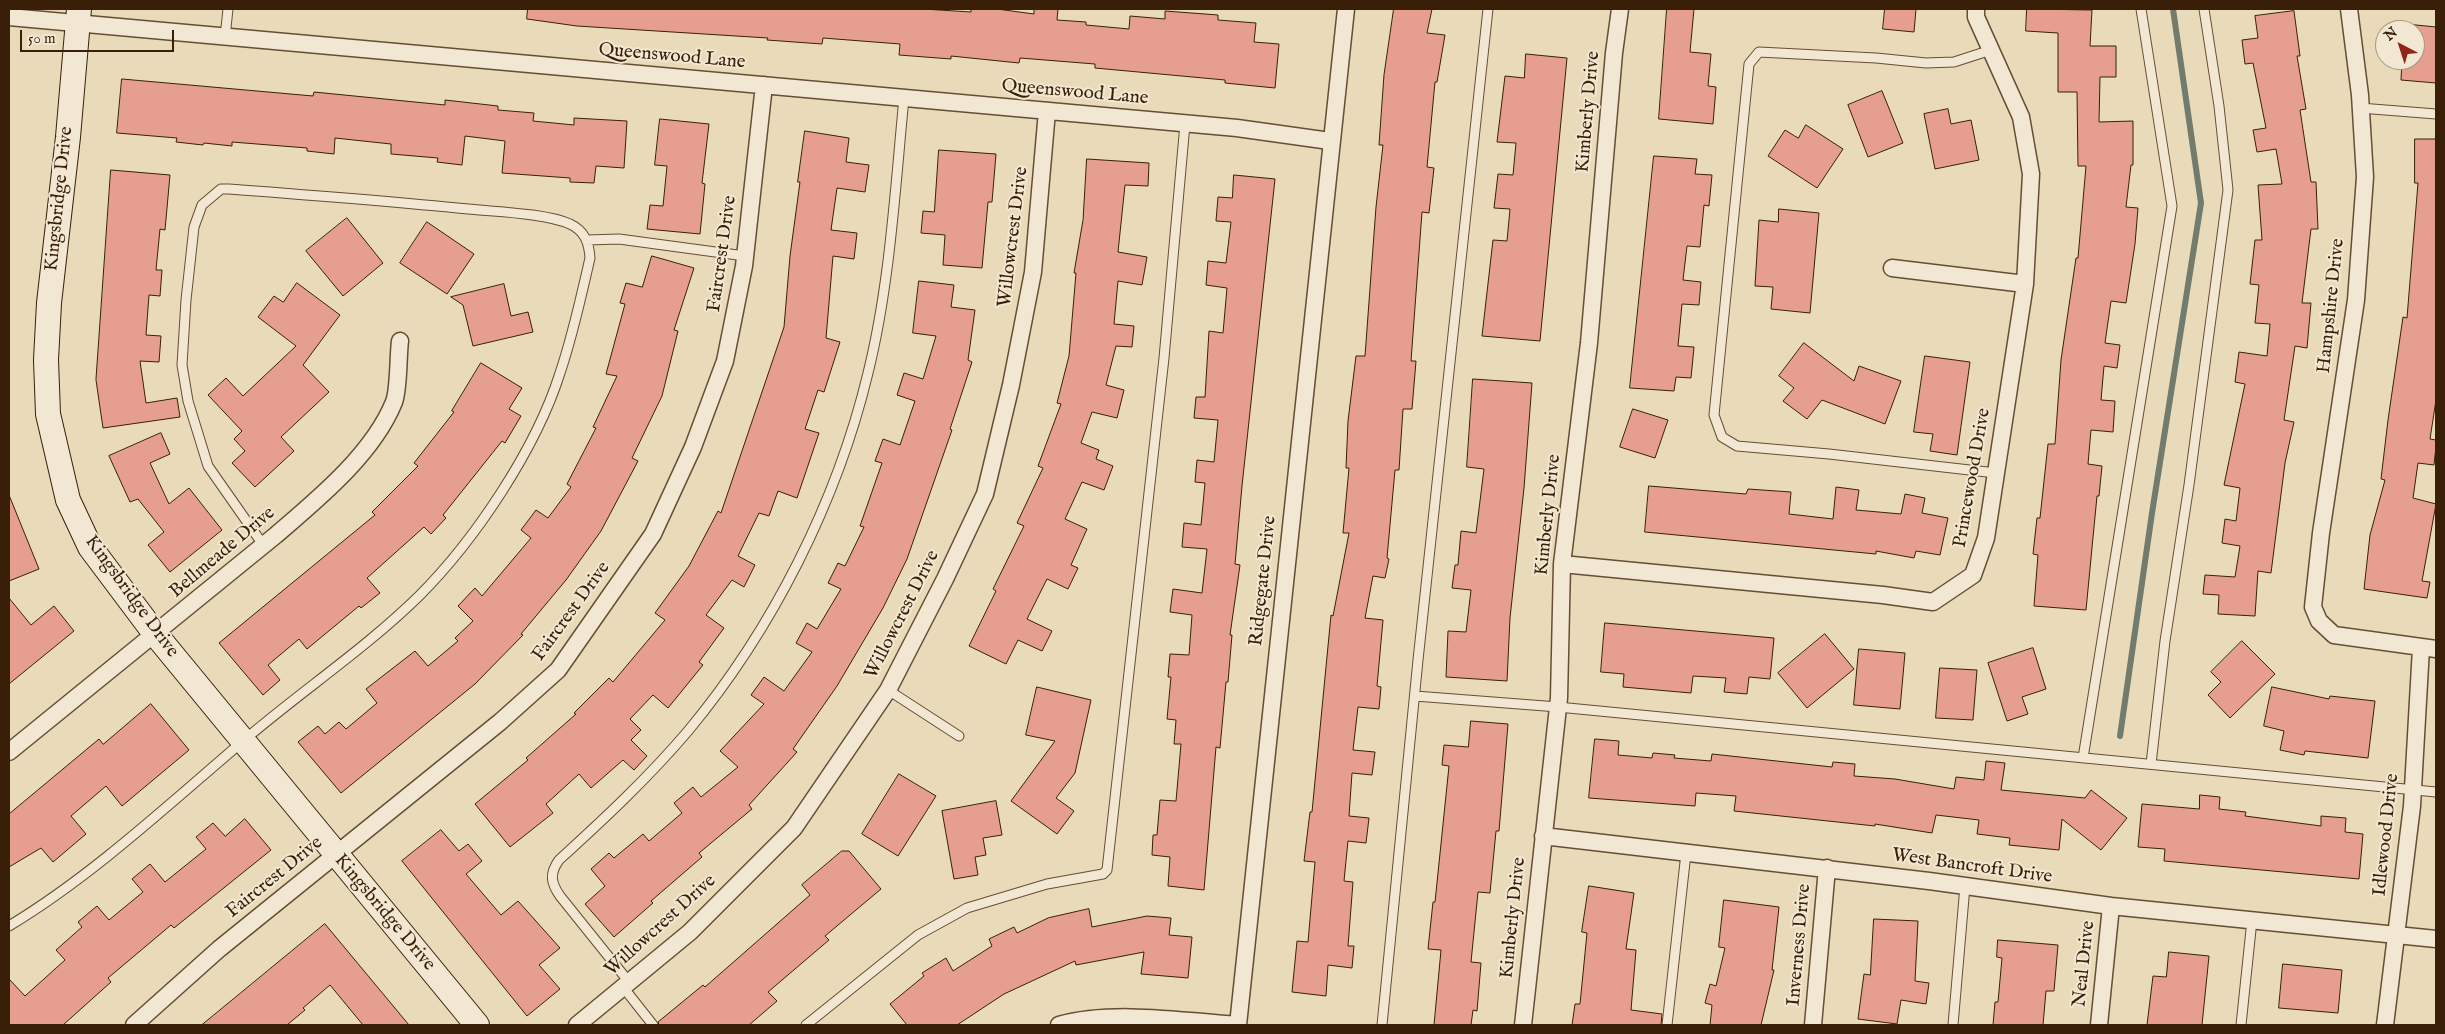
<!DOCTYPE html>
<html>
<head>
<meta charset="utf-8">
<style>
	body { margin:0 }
	#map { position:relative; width:2445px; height:1034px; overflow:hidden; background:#e9dab9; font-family:"IM FELL English",serif }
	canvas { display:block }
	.frame { position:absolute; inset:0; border:10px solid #391f08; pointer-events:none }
	.north { position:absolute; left:2375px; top:20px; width:50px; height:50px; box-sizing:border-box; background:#f1e7d2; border:1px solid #a79781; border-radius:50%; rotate:320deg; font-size:14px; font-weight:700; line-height:20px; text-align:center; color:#391f08 }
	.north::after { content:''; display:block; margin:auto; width:18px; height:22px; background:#8f2418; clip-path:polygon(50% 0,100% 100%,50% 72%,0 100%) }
	.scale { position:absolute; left:20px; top:30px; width:154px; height:22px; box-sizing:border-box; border:2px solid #391f08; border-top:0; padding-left:6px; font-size:15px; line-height:18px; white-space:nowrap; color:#391f08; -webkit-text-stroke:4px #f1e7d2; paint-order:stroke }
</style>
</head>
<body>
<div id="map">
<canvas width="2445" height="1034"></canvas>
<div class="frame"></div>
<div class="north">N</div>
<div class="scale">50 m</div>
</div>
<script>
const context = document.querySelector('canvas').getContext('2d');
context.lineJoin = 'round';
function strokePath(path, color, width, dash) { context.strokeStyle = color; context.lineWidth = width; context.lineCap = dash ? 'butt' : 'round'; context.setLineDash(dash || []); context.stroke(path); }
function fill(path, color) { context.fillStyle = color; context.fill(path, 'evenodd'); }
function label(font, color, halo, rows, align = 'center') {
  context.font = font + ' "IM FELL English",serif'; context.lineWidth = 4; context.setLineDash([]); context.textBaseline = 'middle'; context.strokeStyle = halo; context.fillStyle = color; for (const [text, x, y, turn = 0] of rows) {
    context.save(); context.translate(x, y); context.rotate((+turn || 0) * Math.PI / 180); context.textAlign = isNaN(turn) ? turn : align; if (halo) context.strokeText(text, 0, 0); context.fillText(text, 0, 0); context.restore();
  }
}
const stream = new Path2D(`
	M2120 736 2152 513 2201 203 2173 9`);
const building = new Path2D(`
	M528 9H923L971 12V9H997L1034 14V9H1058L1057 20 1086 22V25L1129 29 1130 16 1165 19V11L1218 15V20L1256 23 1254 42 1279 44 1275 88 1225 83V80L1095 68V64L1020 58 1019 63 951 56V59L899 55 900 44 823 38 822 44 767 40 768 38 577 26 527 19Z
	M1394 9H1432L1427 33 1445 35 1437 82H1435L1427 167 1434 168 1429 213 1422 212 1411 361H1416L1412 409H1403L1399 470H1395L1387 558 1389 559 1385 578 1373 576 1365 618 1383 620 1377 686 1381 687 1379 709 1358 707 1353 750 1375 752 1372 775 1352 773 1349 816 1369 818 1366 843 1348 841 1344 881 1353 882 1348 946H1354L1352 968 1328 965 1326 996 1292 992 1297 941 1308 942 1315 862 1304 861 1310 812H1312L1331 615 1333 616 1349 533H1343L1349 468H1346L1348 421 1356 356H1365L1376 207 1383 145H1379L1384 75Z
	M1667 9H1694L1690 52 1711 54 1708 86 1716 87 1713 124 1659 119Z
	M1885 9H1916L1914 32 1883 29Z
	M2027 9 2092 10 2090 46H2116V77H2100L2099 122 2133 121V165H2131L2126 207 2138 208 2135 244 2126 303 2111 301 2105 343 2120 345 2117 368 2104 366 2101 400 2115 401 2113 432 2091 430 2088 464 2102 466 2099 496H2097L2086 610 2034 606 2038 555 2033 554 2037 518H2040L2048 444H2055L2061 360 2076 258H2078L2086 166H2078L2077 92H2058V33L2026 31Z
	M2294 11 2300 56H2297L2306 109 2300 110 2311 182H2316L2318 229H2311L2302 303H2311L2307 348 2295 346 2284 420 2294 422 2285 463 2271 573 2258 571 2255 616 2218 614 2219 595 2203 594 2205 575 2235 577 2240 546 2222 543 2225 519 2236 521 2240 488 2224 485 2245 384 2235 382 2239 352 2267 356 2270 324 2255 323 2259 285 2250 284 2255 240H2262L2258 185 2282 184 2276 149 2257 152 2253 130 2266 128 2253 63 2245 64 2242 40 2258 38 2255 16Z
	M2406 24 2436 27V83L2401 80 2402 60H2415V30H2405Z
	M1526 54 1567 58 1540 341 1482 336 1493 240 1507 241 1510 209 1494 208 1498 174 1513 175 1516 143 1497 142 1505 76 1524 78Z
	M122 79 313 96 314 92 445 105V100L498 106V110L534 113 533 121 574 125V118L627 121 624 168 596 166 594 183 570 182V178L502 173 505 141 465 136 462 165 437 162 438 158 391 154V144L335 138 334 154 307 151V148L232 142V146L204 143 203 145 176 142 177 138 117 133Z
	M1882 91 1903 143 1868 157 1848 105Z
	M1948 109 1951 124 1971 120 1979 160 1935 169 1924 114Z
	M660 119 709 124 702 183 705 184 700 234 647 229 650 205 663 206 667 166 655 165Z
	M1806 125 1843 149 1817 188 1768 156 1785 130 1798 138Z
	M805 131 849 138 846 162 869 165 865 192 837 188 831 230 857 233 854 259 833 256 826 338 840 342 824 392 818 390 805 429 819 433 797 498 778 491 769 516 759 513 738 556 755 565 744 587 732 580 706 615 724 628 699 662 703 665 668 708 653 695 630 719 641 730 631 740 647 756 634 770 623 760 591 788 579 774 546 804 553 813 510 847 475 804 528 760 526 758 576 714 574 713 609 678 613 682 665 620 655 613 689 566 718 511 721 513 784 327 790 256 800 182H798Z
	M2415 139H2436V400L2430 439 2436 440V446L2434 465 2418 463 2413 498 2436 504 2422 581 2430 582 2427 598 2364 589 2370 535 2385 480 2381 479 2388 420 2403 317 2407 318 2418 183H2415Z
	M939 150 996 154 992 202H988L982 268 943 265 945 235 921 233 923 211 934 212Z
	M1654 156 1697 159 1695 174 1712 175 1709 206 1704 205 1700 247 1687 246 1683 280 1701 282 1699 305 1682 304 1678 346 1694 347 1691 378 1676 377 1674 391 1630 388Z
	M1087 159 1149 163 1148 186 1125 185 1118 252 1147 257 1142 285 1118 281 1114 324 1134 326 1132 347 1116 346 1106 385 1124 390 1117 418 1092 412 1081 443 1099 450 1096 459 1113 466 1104 490 1082 482 1065 519 1087 529 1071 565 1078 568 1068 589 1047 579 1027 619 1052 631 1042 651 1018 640 1006 664 969 646 996 591 993 589 1024 526 1017 523 1043 468 1038 466 1061 404 1057 403 1069 356 1076 273H1074L1083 220Z
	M111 170 170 175 165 230 160 229 156 270H162L160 296 149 295 146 335 161 336 159 362 140 361 146 403 177 398 180 417 103 428 96 380Z
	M1234 175 1275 179 1242 486 1235 564 1240 565 1230 635H1232L1228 682H1226L1220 748 1216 747 1204 890 1168 886 1170 857 1152 855 1153 835H1157L1160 800 1176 801 1181 744H1174L1176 720 1167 719 1171 677H1168L1170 654 1189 655 1192 615 1170 612 1173 589 1202 593 1207 549 1182 547 1184 523 1201 525 1205 483 1195 482 1197 460 1214 462 1218 420 1194 418 1196 397H1205L1209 331 1223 333 1227 288 1206 285 1208 261 1226 263 1231 222 1216 221 1218 197 1232 198Z
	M1779 209 1819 213 1810 313 1771 309 1773 287 1755 286 1759 220 1778 222Z
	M347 218 383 263 343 296 306 251Z
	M427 222 474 254 447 294 400 263Z
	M652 256 694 268 674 330 678 331 662 396 632 458 638 461 601 531 566 580 521 634 523 635 475 684 341 793 298 742 318 726 325 734 339 722 346 729 377 703 366 689 415 651 428 666 458 641 455 638 473 621 458 606 475 588 482 596 531 538 521 530 536 510 548 518 571 487 567 484 596 428 593 427 617 376 606 374 625 304 620 303 626 283 642 287Z
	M919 281 954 285 951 307 975 310 968 360 972 362 950 429 952 430 907 559 883 608 837 686 793 749 797 752 749 805 752 809 699 853 702 857 651 901 653 903 614 937 585 904 605 886 591 869 609 853 614 858 643 834 649 841 682 813 674 803 693 787 701 797 738 767 720 751 764 704 751 695 764 677 784 691 812 652 796 643 807 623 817 629 841 589 828 583 838 563 845 566 864 527 860 526 882 463 875 461 883 439 900 445 915 401 897 395 904 373 923 379 936 336 913 333Z
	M297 283 340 315 303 365 329 392 281 437 294 451 255 487 232 463 245 451 234 439 242 431 208 395 226 378 243 396 296 346 258 317 274 296 283 302Z
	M504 284 511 316 528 312 533 332 473 346 463 305 451 297Z
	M1804 343 1854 381 1859 366 1901 381 1885 424 1822 400 1807 419 1783 401 1794 388 1779 376Z
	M1925 356 1970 362 1957 455 1930 451 1933 434 1914 432Z
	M481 363 522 388 509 409 521 416 505 443 502 441 443 515 446 518 431 534 424 527 367 578 380 593 361 608 359 606 307 649 299 639 268 665 280 680 263 695 219 643 375 515 372 512 418 466 414 463 454 412 452 411Z
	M1473 379 1532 383 1524 488 1510 618 1507 681 1446 677 1448 631 1466 632 1471 590 1452 588 1455 565H1458L1461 531 1476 533 1484 469 1467 467Z
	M1633 409 1668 420 1655 458 1620 447Z
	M161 433 170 454 150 463 169 504 189 488 222 530 170 572 148 545 164 532 138 499 130 502 109 456Z
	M1649 486 1746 494 1748 489 1791 492 1789 514 1833 519 1836 487 1859 490 1856 510 1901 514 1905 494 1925 498 1922 513 1948 518 1940 555 1916 551 1914 558 1876 551V554L1645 532Z
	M9 495 39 569 9 581Z
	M9 598 31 625 54 606 74 631 9 684Z
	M1605 623 1774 638 1770 679 1749 677 1747 694 1724 692 1726 678 1693 676 1691 693 1623 687 1624 674 1601 672Z
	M1825 634 1854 669 1807 708 1778 673Z
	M2242 641 2275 674 2230 718 2208 695 2221 682 2211 672Z
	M2033 648 2046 689 2022 697 2028 714 2007 721 1988 663Z
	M1859 649 1905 653 1900 709 1854 705Z
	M1940 668 1977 670 1973 720 1936 718Z
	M1037 687 1091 700 1075 773 1056 798 1074 811 1057 834 1011 801 1055 741 1026 735Z
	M2272 687 2329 699 2330 696 2375 701 2368 758 2305 751 2304 755 2280 750 2284 731 2264 726Z
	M151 704 189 750 122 806 106 786 71 816 86 834 53 862 41 848 9 867V814L99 739 103 744Z
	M1471 721 1508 724 1499 831H1496L1490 893 1478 892 1471 962 1481 963 1477 1011 1473 1010 1471 1025H1434L1441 950 1428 949 1433 902H1435L1449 766 1442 765 1444 745 1468 747Z
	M1595 739 1619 741 1618 755 1652 758 1653 753 1675 755 1674 758 1711 761 1712 754 1832 767 1833 762 1855 764 1854 776 1895 779 1954 789 1956 777 1984 780 1986 761 2005 763 2001 790 2085 798 2091 790 2127 818 2101 850 2062 819 2059 850 2009 845 2010 838 1977 834 1979 820 1936 815 1932 833 1875 824V826L1734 811 1736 796 1696 793 1695 806 1589 798Z
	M899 774 936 796 898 856 862 834Z
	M2200 795 2220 797 2219 809 2246 812 2245 816 2321 826V816L2346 818 2345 832 2363 834 2359 879 2164 861 2165 849 2138 847 2142 804 2199 809Z
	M996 801 1002 835 983 838 986 855 975 857 978 875 954 879 942 811Z
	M245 819 271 850 174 928 171 925 108 978 111 982 63 1025H9V979L25 996 65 960 56 950 82 927 78 922 97 906 109 920 143 892 132 879 150 864 165 882 206 849 196 837 213 823 225 836Z
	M441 830 459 851 468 844 482 861 466 874 501 915 518 901 560 948 539 965 560 989 527 1016 402 861Z
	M842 851H849L881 889 825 936 829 940 768 992 777 1001 749 1025H659L658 1022 703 985 705 987 810 895 802 885Z
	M1589 886 1634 893 1626 949 1636 950 1631 1010 1662 1014 1661 1025H1572L1575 1004H1580L1587 933 1582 932Z
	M1724 900 1779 907 1772 970H1774L1761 1025H1710L1712 1005 1705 1003 1710 984 1716 986 1725 948 1719 947Z
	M1089 909 1092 927 1147 916 1171 918 1169 935 1192 937 1188 978 1141 974 1144 952 1076 965 1075 961 1004 994 957 1025H907L890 1004 924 976 922 973 946 958 953 971 992 946 989 939 1014 927 1017 933 1048 918Z
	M1874 919 1918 921 1915 981 1929 983 1926 1004 1901 1000 1897 1024 1858 1019 1864 974 1870 975Z
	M325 924 409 1025H363L330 985 303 1008 305 1010 287 1025H202Z
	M1998 940 2058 945 2054 991H2046L2043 1025H1993L1995 1002H1998L2002 958 1997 957Z
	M2169 952 2209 956 2202 1025H2147L2153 976 2166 977Z
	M2283 964 2342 970 2338 1013 2279 1008Z`);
const lane = new Path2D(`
	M225 37 228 9
	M1991 50 1954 62 1926 63 1876 58 1759 52 1749 64 1714 415 1722 437 1737 446 1829 454 1996 473
	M2360 108 2436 114
	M587 240 619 239 745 256
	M888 690 959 736
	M1415 696 1558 707 2436 792
	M2083 758 2172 206 2141 9
	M2151 764 2165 641 2189 485 2228 190 2219 106 2204 9
	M9 926C92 876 168 805 242 742 300 692 365 649 419 596 475 540 536 449 560 373 573 335 581 297 590 258 589 243 585 231 570 224 544 213 497 212 468 209 388 201 309 195 229 189H221L202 205 194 227 186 300 182 365 188 401 208 466 264 546
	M629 982 560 896C551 883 549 874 559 860 604 819 648 778 688 731 772 630 837 502 868 373 890 284 895 190 904 98
	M623 987 653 1025
	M806 1025 918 935 967 908 1047 884 1103 874 1107 870 1164 358 1185 124
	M1382 1025 1418 660 1488 9
	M1667 1025 1686 853
	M1953 1025 1965 886
	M2241 1025 2252 920`);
const street = new Path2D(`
	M2349 9 2360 95 2365 177 2356 300 2321 533 2313 607 2319 621 2334 635 2436 649
	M9 17 1237 128 1330 141
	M1892 268 2025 284
	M1562 564 1883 595 1933 602 1973 575 1986 538 2025 284 2031 174 2021 117 1976 17V9
	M9 752 276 535C318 499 373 454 394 402 399 389 398 356 400 341
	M1543 836 1929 881 2111 906 2436 939
	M134 1025 219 949 500 722 558 670 653 534 693 447 725 361 744 266 764 85
	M577 1025 690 932 794 828 888 690 945 579 985 494 1011 385 1033 272 1047 111
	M1059 1025C1112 1010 1183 1021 1238 1025
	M1238 1025 1346 9
	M1523 1025 1559 698 1562 564 1589 343 1614 53 1620 9
	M1813 1025 1827 868
	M2099 1025 2111 906
	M2385 1025 2412 806 2421 648`);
const secondary = new Path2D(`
	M79 9 68 137 49 303 46 360 48 414 68 500 90 547 156 635 477 1025`);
const streetNames = [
	["Queenswood Lane",672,57,5],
	["Queenswood Lane",1075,93,5],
	["Kimberly Drive",1589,112,-85],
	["Kingsbridge Drive",60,199,-84],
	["Willowcrest Drive",1014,237,-83],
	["Faircrest Drive",723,254,-82],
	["Hampshire Drive",2332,306,-84],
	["Princewood Drive",1973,478,-80],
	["Kimberly Drive",1549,515,-84],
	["Bellmeade Drive",223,553,-40],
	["Ridgegate Drive",1264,581,-84],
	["Kingsbridge Drive",131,597,54],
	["Faircrest Drive",572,612,-54],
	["Willowcrest Drive",903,615,-63],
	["Idlewood Drive",2387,835,-84],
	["West Bancroft Drive",1972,867,8],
	["Faircrest Drive",275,878,-39],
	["Kingsbridge Drive",384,913,50],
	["Kimberly Drive",1514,918,-84],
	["Willowcrest Drive",661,926,-42],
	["Inverness Drive",1800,945,-85],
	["Neal Drive",2085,964,-84]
];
strokePath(stream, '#717c6e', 6);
fill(building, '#e69f8f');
strokePath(building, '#391f08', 1);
strokePath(lane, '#654e34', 11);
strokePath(street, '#654e34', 19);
strokePath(secondary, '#391f08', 26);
strokePath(lane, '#f1e7d2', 9);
strokePath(street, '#f1e7d2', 16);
strokePath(secondary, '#f1e7d2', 24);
label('19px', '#391f08', '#f1e7d2', streetNames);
</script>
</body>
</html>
